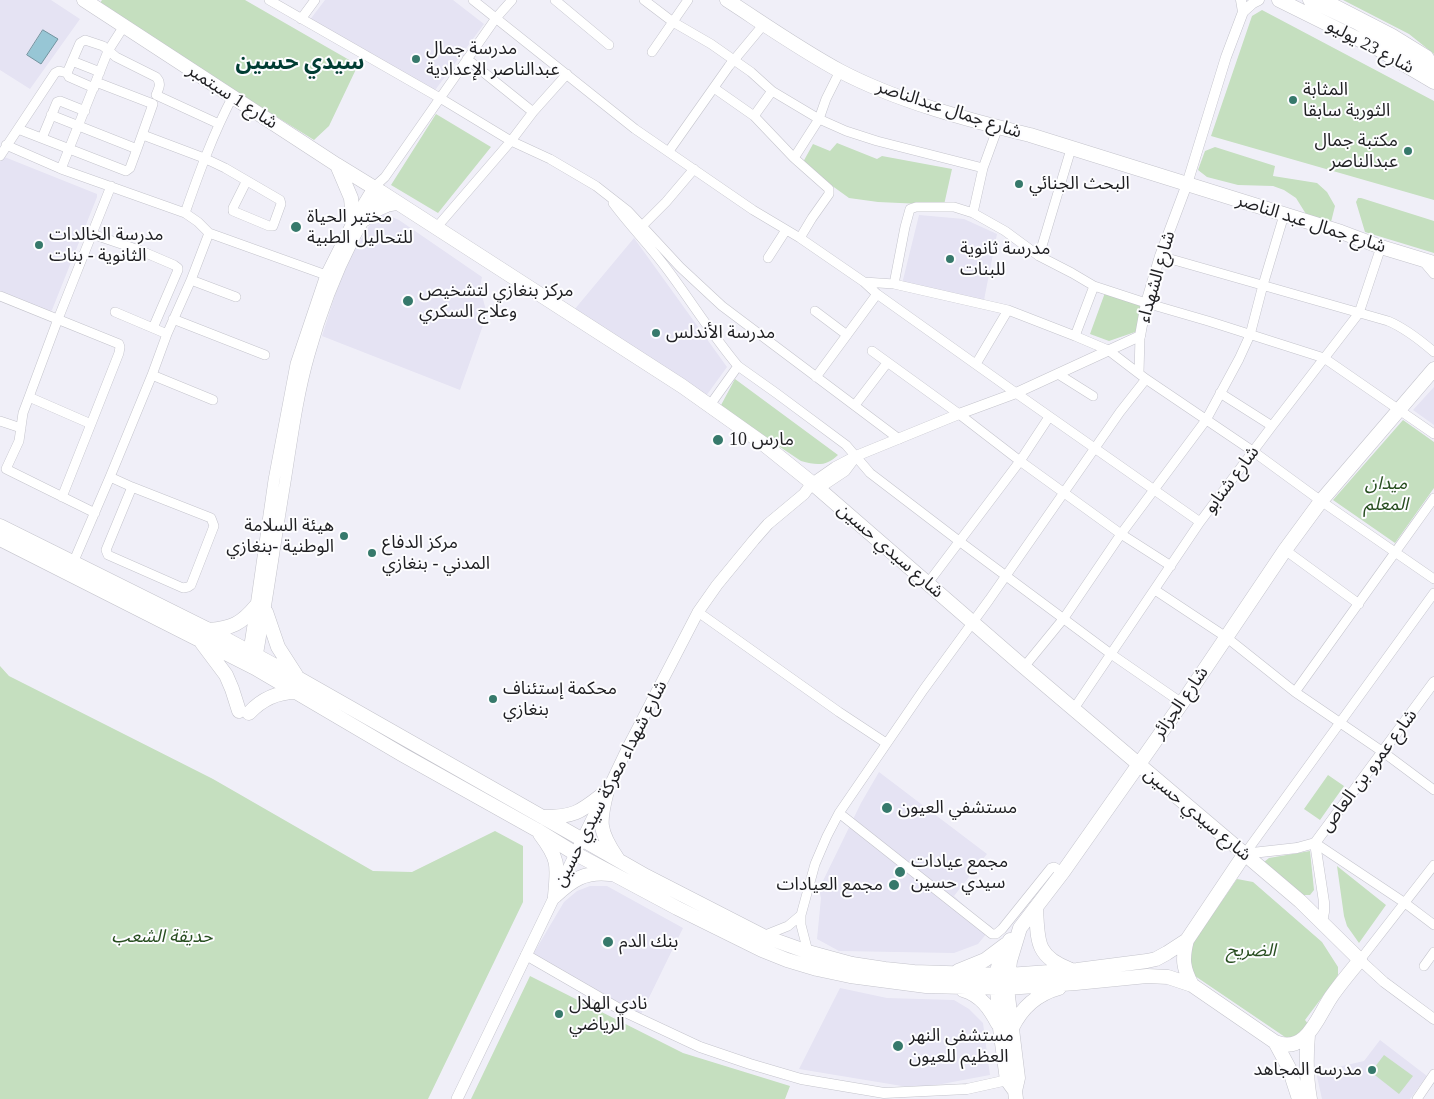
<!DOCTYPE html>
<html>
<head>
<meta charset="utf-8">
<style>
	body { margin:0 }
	canvas { display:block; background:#f0eff8 }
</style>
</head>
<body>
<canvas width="1434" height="1099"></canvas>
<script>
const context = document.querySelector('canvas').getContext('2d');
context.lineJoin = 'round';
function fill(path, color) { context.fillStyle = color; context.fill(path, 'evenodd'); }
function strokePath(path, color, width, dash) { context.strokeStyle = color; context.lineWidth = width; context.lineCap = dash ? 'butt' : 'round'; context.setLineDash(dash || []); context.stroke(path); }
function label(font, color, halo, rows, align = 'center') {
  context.font = font + ' "Times New Roman","Noto Sans Arabic",serif'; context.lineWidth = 4; context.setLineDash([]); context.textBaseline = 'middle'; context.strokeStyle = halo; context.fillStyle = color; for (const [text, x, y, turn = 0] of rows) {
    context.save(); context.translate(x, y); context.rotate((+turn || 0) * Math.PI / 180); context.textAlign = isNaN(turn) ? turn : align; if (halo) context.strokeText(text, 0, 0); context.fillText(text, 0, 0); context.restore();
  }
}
const built = new Path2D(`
	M0 0H51L80 19 30 89 0 70Z
	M325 0H453L484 24 433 93 309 21Z
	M2 156 97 194V197L52 310 49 312 0 294V162Z
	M385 214 399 220 482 277 480 288 487 314 460 390 322 336 345 264 375 217Z
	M919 215 964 219 997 234 984 300 902 284Z
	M634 238 727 367 706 396 574 310Z
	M1434 387V425L1413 410Z
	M879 772 987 854 954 896 978 918 992 927 978 944 954 953 839 951 817 939 821 898 819 889 861 803Z
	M590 886H607L683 928 640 1016 532 956 564 902 577 891Z
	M840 988 887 998 954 1000 969 1009 983 1023 990 1075 926 1087 902 1086 799 1069Z
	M1380 1040 1427 1076 1410 1099H1322L1316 1072 1364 1061Z`);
const green = new Path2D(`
	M102 0H245L358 65 329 126 314 140 98 6Z
	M1343 0H1434V54L1409 34Z
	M1262 10 1434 101V200L1211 136 1252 16Z
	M436 114 491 147 438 213 391 185Z
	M837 143 877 159 882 156 952 169 944 205 878 202 849 198 802 164 813 144 830 151Z
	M1215 147 1275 166 1273 176 1317 183 1327 192 1335 206 1331 222 1306 214 1296 198 1284 190 1273 186 1238 185 1207 177 1198 170 1205 151Z
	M1358 198H1361L1434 221V253L1365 232 1356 202Z
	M1106 290 1147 307 1138 331 1109 341 1090 334Z
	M735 379 838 455C826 467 816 465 801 461L720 407Z
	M1403 420 1434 442V488L1395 543 1333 500Z
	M0 666 9 676 213 779 373 871 412 872 495 831 523 846V902L428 1099H0Z
	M1328 775 1344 786 1320 820 1304 809Z
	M1310 851 1314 890 1310 895H1303L1264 862 1269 858Z
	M1337 866 1386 905 1359 943 1347 926 1344 916Z
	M1237 879 1253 882 1322 942 1338 967V975L1335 980 1305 1020 1309 1025 1294 1040 1285 1037 1195 976 1188 970 1187 952Z
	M530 976 683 1053 790 1086 785 1099H471Z
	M1384 1055 1413 1076 1399 1094 1371 1072Z`);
const water = new Path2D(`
	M43 30 58 39 41 64 27 55Z`);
const minor = new Path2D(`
	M269 0 440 98 511 141 550 159 596 186 628 211 680 267 722 306 899 439
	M473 0 635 129 753 210 800 238 864 282 894 284 1008 310 1075 336 1108 350 1146 379 1254 452 1321 501 1434 579
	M555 0 609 45
	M644 0 673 22 711 44 751 72 772 91 819 119 846 131 877 141 983 168
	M1328 0 1394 34 1428 55 1434 64
	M301 19 315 0
	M652 52 688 0
	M467 59 533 112
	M72 61 100 72
	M94 88 69 77 67 73 80 43 85 40 103 46 116 57 156 77C162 83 159 88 156 95L219 124
	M714 88 754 116 794 158 829 189V194L812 218 800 238
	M51 115 137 149 153 104 96 82
	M754 116 772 91
	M18 129 126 171 130 168 137 149
	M143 135 204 158 225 168 280 200 281 204 273 226H269L233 211V208L246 182
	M42 138 57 102 60 101 85 111
	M6 145 61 169
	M669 151 729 66 764 24
	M0 156 55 73 59 71 67 73
	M794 158 819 119 826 99 840 71
	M373 188 385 177 496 18 512 0
	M613 203C630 226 650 246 667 269 691 301 712 335 738 366
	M185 213C199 173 213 134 233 96
	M973 213 983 168 998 127
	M642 226 666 202 694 169
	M436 228 511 141 533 112 567 74
	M209 233 326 275
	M92 234 139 250 174 265 178 268V270L153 328
	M1039 256 1071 149
	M1160 256 1388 321C1405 328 1420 340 1434 352
	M768 258 786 230
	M1423 261 1434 274
	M191 280 236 297
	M864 282 877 294 1016 393 1200 522
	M894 284 905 227 910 209 916 207H954L973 213 1005 231 1039 256 1072 273 1094 286 1146 303 1208 321 1324 358 1434 434
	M0 296 119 344 120 347 119 353 91 424
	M815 311 847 335
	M115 312 167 334
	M173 319 265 355
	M1075 336 1094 286
	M872 351 959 414 1020 461 1121 534 1171 566
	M976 364 1008 310
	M1139 373 1140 336
	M1058 374 1093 396
	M152 375 213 400
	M816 377 877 294
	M1220 393 1272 426
	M29 397 91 424 62 497
	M710 405 738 366 776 393 846 445 870 473 959 541 1111 654 1182 703
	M855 405 887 363
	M0 421 21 428
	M110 477 132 487 211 518 214 526 191 585 188 587 183 588 108 555 106 550 132 487
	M95 513 6 469 19 441 23 413 29 397 58 319 111 186
	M1285 550 1359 604
	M73 563 110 477 152 375 167 334 191 280 209 233 198 222 185 213 61 169 108 51 124 26
	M928 583 1020 461 1049 417
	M1155 590 1226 637 1295 692 1434 498
	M698 612 839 712 886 743
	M1024 667 1064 618 1121 534 1206 420 1239 359 1250 335 1263 285 1284 215
	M1295 692 1383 752 1434 790
	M1073 710 1200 522 1272 426 1359 313 1381 247
	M839 813 992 934H996L1002 929 1051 868 1054 867 1063 872
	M1315 843 1405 903 1434 925
	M1244 855 1434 593
	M763 936 788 926 801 915
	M808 952 801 925V915L815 864 827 836 839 813 924 689 989 600 1120 412 1146 379
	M1360 960 1434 865
	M1424 966 1434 952
	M1417 1099 1434 1074`);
const tertiary = new Path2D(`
	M1243 12 1253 3 1259 0
	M812 483 835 467 856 456 959 414 1016 393 1140 336 1146 303 1160 256 1187 184 1226 57 1243 12 1241 0
	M818 489 845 471 854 459
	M1244 855 1252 853 1297 848 1315 843
	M1322 922 1324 912V902L1315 843 1434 682
	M526 955 623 1011 700 1047 750 1064 801 1079 884 1093 967 1089 1012 1079
	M1360 960 1384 982 1434 1019`);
const secondary = new Path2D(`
	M248 657 256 606 274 480 296 364 326 275 353 221 373 188
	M256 662C267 602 275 542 285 482 292 439 297 397 309 355 320 315 335 275 354 238 362 222 372 207 381 192
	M457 1099 602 798 607 791 627 749 698 612 717 585 754 540 768 524 804 494 812 483`);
const primary = new Path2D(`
	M727 0C764 24 801 50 840 71 897 101 968 120 1030 135L1341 232 1381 247 1434 263
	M1279 0 1378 49 1434 82
	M1310 0 1358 23 1434 68
	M337 165 351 198 353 221
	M365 219C375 210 384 204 397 203
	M0 526 209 630 298 678 583 840 646 876 763 936 808 952 852 964 885 969 914 972 1008 975 1077 970 1147 961 1156 959 1167 953 1187 940 1244 855
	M0 539 255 668 403 755 537 830 576 854 677 908 762 950 787 960 817 969 850 976 926 986 1007 988 1076 983 1147 976 1168 977 1192 985 1275 1042C1306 1055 1317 1018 1331 997 1340 984 1350 972 1360 960L1300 901 1024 667 812 483 761 442 682 386 381 192 337 165 84 0
	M266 612 278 647 296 675
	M209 630C232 628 241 624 256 606
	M202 643 226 675 232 689 239 711
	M249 713C262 699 277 692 296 692
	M607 791C599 822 598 830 617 858
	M543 817C577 817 581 811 607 791
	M540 834C559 859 558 865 555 896
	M555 896C572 880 585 871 610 874
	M1036 908C1038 940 1035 956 1069 969
	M1010 940 1001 956 996 975 1000 1028 1007 1080 1015 1091
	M1187 940C1182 959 1183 968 1192 985
	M958 971 985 960 1005 945
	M963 990C981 995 990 1009 998 1024
	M1012 1028C1022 1007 1037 994 1059 988
	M1308 1035C1306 1057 1306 1077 1310 1099
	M1275 1042 1289 1068 1299 1099
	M1016 1099 1015 1091 1018 1078 1007 988 1010 961 1020 928 1063 872 1182 703 1285 550 1321 501 1434 369`);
const markers = [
	[416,59,5,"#36796b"],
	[1293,100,5,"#36796b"],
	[1408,151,5,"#36796b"],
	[1019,184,5,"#36796b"],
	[296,227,6,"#36796b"],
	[39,245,5,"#36796b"],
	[950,259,5,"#36796b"],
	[408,301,6,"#36796b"],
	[656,333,5,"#36796b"],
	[718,440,6,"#36796b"],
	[344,536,5,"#36796b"],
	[372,553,5,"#36796b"],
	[493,699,5,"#36796b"],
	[887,808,6,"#36796b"],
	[900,872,6,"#36796b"],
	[894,885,6,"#36796b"],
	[608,942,6,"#36796b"],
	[559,1014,5,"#36796b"],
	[898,1046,6,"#36796b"],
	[1372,1070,5,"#36796b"]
];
const streetNames = [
	["شارع 23 يوليو",1370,47,28],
	["شارع 1 سبتمبر",232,97,33],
	["شارع جمال عبدالناصر",949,110,18],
	["شارع جمال عبد الناصر",1311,224,18],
	["شارع الشهداء",1157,277,-74],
	["شارع شنابو",1232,480,-53],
	["شارع سيدي حسين",890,551,41],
	["شارع الجزائر",1181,703,-55],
	["شارع عمرو بن العاص",1369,771,-53],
	["شارع شهداء معركة سيدي حسين",611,784,-63],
	["شارع سيدي حسين",1197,815,40]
];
const poiNames = [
	["مدرسة جمال",426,49],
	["عبدالناصر الإعدادية",426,70],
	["المثابة",1303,90],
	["الثورية سابقا",1303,111],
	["مكتبة جمال",1398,141,"right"],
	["عبدالناصر",1398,162,"right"],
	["البحث الجنائي",1029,184],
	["مختبر الحياة",307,217],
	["للتحاليل الطبية",307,238],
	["مدرسة الخالدات",49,235],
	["الثانوية - بنات",49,256],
	["مدرسة ثانوية",960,249],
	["للبنات",960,270],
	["مركز بنغازي لتشخيص",419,291],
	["وعلاج السكري",419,312],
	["مدرسة الأندلس",666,333],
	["10 مارس",729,440],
	["هيئة السلامة",334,526,"right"],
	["الوطنية -بنغازي",334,547,"right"],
	["مركز الدفاع",382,543],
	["المدني - بنغازي",382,564],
	["محكمة إستئناف",503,689],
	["بنغازي",503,710],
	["مستشفي العيون",898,808],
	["مجمع عيادات",911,862],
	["سيدي حسين",911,883],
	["مجمع العيادات",883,885,"right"],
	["بنك الدم",619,942],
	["نادي الهلال",569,1004],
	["الرياضي",569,1025],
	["مستشفى النهر",909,1036],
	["العظيم للعيون",909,1057],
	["مدرسه المجاهد",1362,1070,"right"]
];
const parkNames = [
	["ميدان",1386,484],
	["المعلم",1386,505],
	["حديقة الشعب",162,937],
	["الضريح",1251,951]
];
const districtNames = [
	["سيدي حسين",300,63]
];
fill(built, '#e5e3f3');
fill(green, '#c5dfbf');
fill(water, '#97c6d5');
strokePath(water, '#73949f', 1);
strokePath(minor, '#c4c4cc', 10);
strokePath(tertiary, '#c4c4cc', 11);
strokePath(secondary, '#c4c4cc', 12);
strokePath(primary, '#c4c4cc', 15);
strokePath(minor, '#fff', 9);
strokePath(tertiary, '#fff', 10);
strokePath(secondary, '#fff', 11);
strokePath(primary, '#fff', 14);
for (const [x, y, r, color] of markers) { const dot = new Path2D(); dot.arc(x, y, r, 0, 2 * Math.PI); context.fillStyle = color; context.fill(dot); strokePath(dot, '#fdfdff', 2); }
label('18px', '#1f1f22', '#fdfdff', streetNames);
label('18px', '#1f1f22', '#fdfdff', poiNames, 'left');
label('italic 18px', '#284e20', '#fdfdff', parkNames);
label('bold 22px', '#003d33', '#fdfdff', districtNames);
</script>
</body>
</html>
